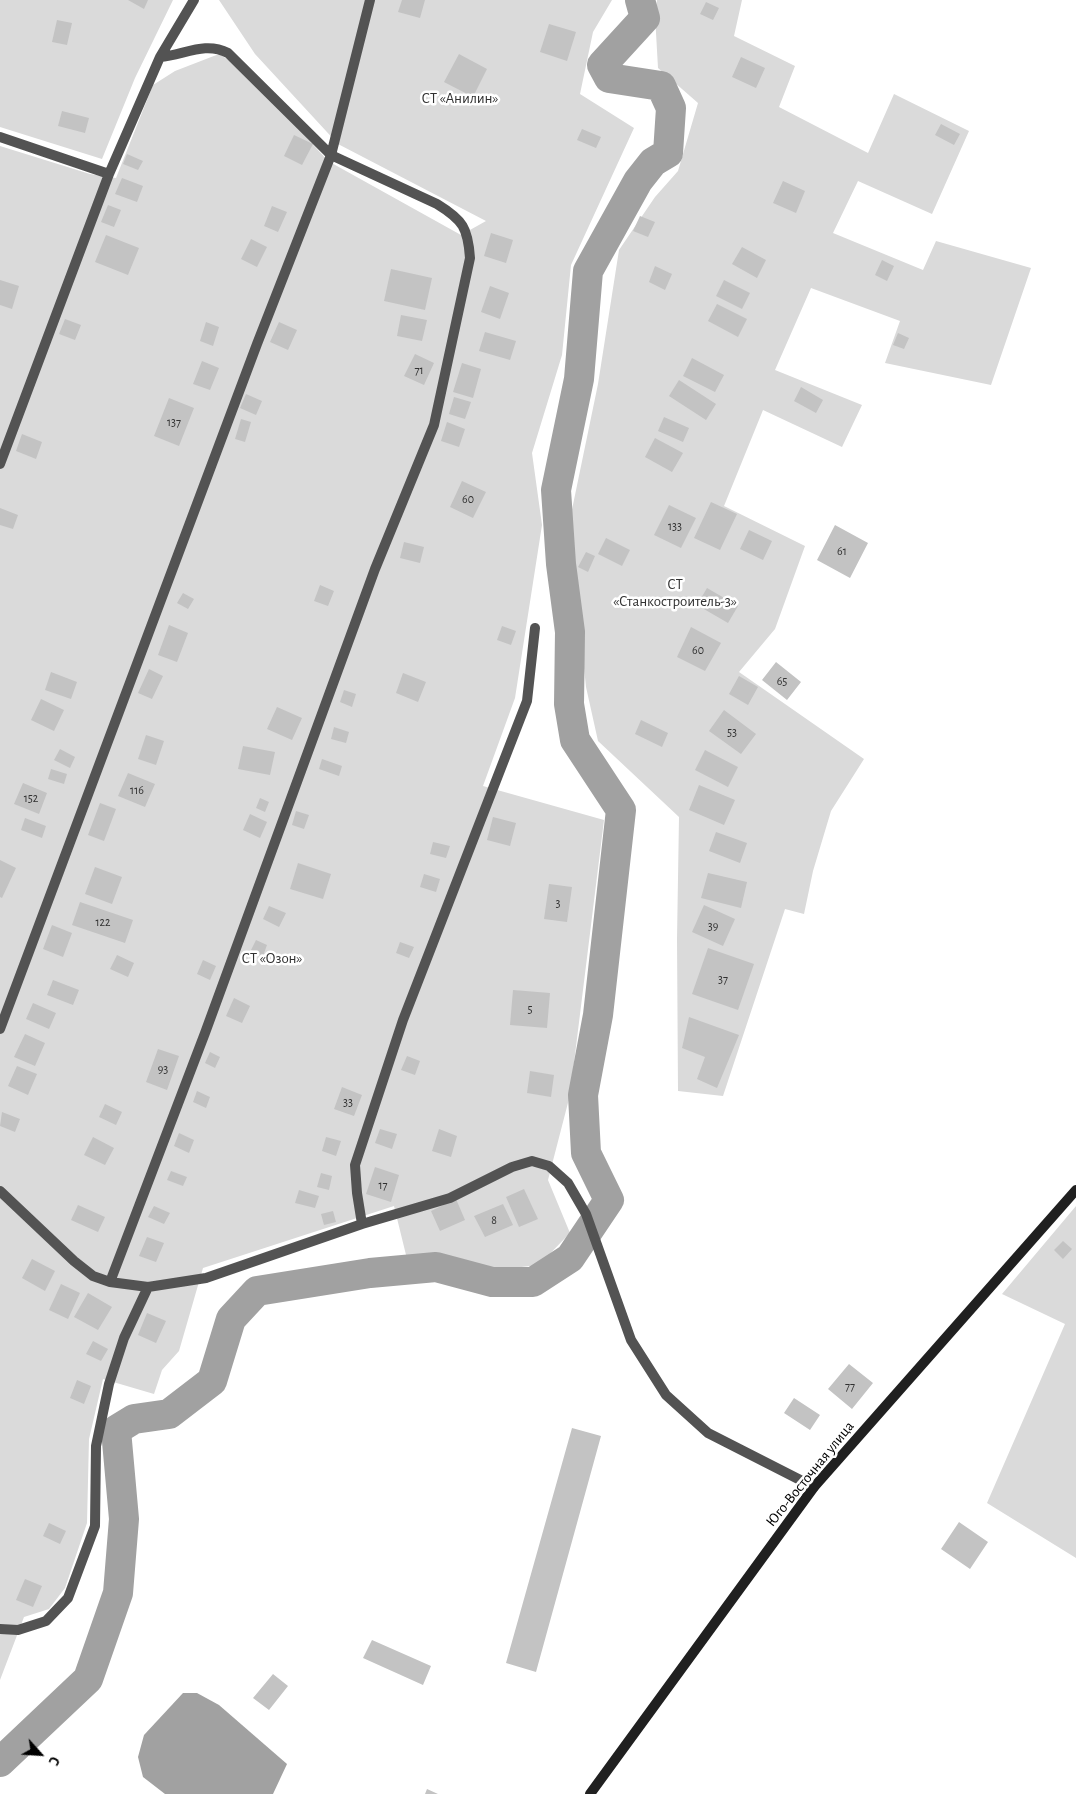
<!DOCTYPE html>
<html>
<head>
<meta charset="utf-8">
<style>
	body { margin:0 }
	#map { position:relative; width:1076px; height:1794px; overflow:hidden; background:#fff; font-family:"Alegreya Sans",sans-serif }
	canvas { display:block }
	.north { position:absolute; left:15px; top:1729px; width:50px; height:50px; -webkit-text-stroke:4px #fff; paint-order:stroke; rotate:116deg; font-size:14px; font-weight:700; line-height:20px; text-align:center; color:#000 }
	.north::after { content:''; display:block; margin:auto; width:18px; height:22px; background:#000; clip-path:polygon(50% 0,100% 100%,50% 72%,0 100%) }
</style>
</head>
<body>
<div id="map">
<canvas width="1076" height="1794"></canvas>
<div class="north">С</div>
</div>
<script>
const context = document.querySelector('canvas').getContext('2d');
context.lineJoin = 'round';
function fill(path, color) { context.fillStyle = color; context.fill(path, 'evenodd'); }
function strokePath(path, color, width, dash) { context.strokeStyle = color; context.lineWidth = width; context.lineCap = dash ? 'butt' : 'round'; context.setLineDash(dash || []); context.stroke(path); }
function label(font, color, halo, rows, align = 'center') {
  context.font = font + ' "Alegreya Sans",sans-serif'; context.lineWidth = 5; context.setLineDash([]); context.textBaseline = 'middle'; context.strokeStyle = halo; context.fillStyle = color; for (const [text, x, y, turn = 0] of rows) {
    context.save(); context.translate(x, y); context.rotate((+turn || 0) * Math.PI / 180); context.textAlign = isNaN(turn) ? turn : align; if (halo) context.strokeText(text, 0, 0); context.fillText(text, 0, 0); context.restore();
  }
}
const green = new Path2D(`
	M0 0H173L135 78 102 159 0 127Z
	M219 0H612L593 32 580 94 634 128 571 265 562 355 532 453 542 525 515 698 483 786 604 820 570 1095 548 1180 570 1233 539 1265 495 1270 407 1259 394 1206 203 1268 179 1351 162 1370 154 1394 103 1379 89 1439 87 1523 65 1588 49 1609 24 1617 0 1680V146L90 174 116 178 153 85 175 71 219 54 247 72 328 161 461 235 486 221 338 144 255 54Z
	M657 0H742L734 36 795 66 779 107 868 153 894 94 969 131 932 214 858 181 833 233 923 270 936 241 1031 268 991 385 885 363 900 321 811 288 775 370 862 405 842 447 763 410 724 506 805 546 775 629 739 672 864 759 831 811 813 871 804 914 785 909 723 1096 678 1091 677 939 679 817 598 741 586 687 569 524 598 384 619 250 655 197 678 171 698 103 658 68 655 15Z
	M1076 1206V1558L987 1503 1065 1324 1002 1294Z`);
const water = new Path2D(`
	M183 1693H197L219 1705 287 1764 273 1794H165L143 1777 138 1757 144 1735Z`);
const river = new Path2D(`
	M0 1762 88 1679 118 1593 124 1519 116 1430 134 1419 169 1414 212 1381 231 1319 257 1291 370 1273 436 1267 492 1282H533L570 1258 609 1200 586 1153 583 1095 598 1015 621 810 575 740 569 704 570 632 561 564 556 490 579 379 588 271 638 181 653 162 668 153 671 108 661 86 609 78 602 65 645 18 640 0`);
const building = new Path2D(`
	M128 0H148L144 9Z
	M402 0H425L420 18 398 12Z
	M706 2 719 8 713 20 700 14Z
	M57 20 72 23 67 45 52 42Z
	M549 24 576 32 567 61 540 52Z
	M459 54 487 69 473 97 444 82Z
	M741 57 765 68 756 88 732 77Z
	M62 111 89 118 85 133 58 126Z
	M941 124 960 134 954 145 935 135Z
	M582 129 601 137 596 148 577 140Z
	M294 135 313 144 302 165 284 156Z
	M127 154 143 161 138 170 123 164Z
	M122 178 143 186 137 202 115 194Z
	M783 181 805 191 796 213 773 203Z
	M108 205 121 210 114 227 101 222Z
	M272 206 287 212 278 232 264 226Z
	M640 216 655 222 648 237 633 231Z
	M491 233 513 240 506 263 484 256Z
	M106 235 139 248 128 275 95 262Z
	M251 239 267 247 257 267 241 259Z
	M742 247 766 260 757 278 732 264Z
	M882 260 894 266 887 281 875 275Z
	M655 266 672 274 665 290 649 282Z
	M391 269 432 278 425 310 384 301Z
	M0 280 19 286 12 309 0 305Z
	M724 280 750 293 742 309 716 296Z
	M490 286 509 293 500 319 481 312Z
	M717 304 747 319 738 337 708 321Z
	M401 315 427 320 422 341 397 336Z
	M65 319 81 325 75 340 59 334Z
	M206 322 219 327 213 346 200 341Z
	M279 322 297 330 288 350 270 342Z
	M485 332 516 341 510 360 479 351Z
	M898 333 909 338 904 349 893 345Z
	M415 354 434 363 424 385 404 376Z
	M692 358 724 375 715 392 683 376Z
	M202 361 219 368 210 390 193 384Z
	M462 363 481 369 473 398 453 392Z
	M679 380 716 404 706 420 669 396Z
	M801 387 823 400 816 413 794 401Z
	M246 394 262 401 256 415 240 408Z
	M454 397 471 402 465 419 449 414Z
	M169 398 194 408 179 446 154 436Z
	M664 417 689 428 683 442 658 431Z
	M241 419 251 422 245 442 235 439Z
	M447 422 465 429 459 447 441 441Z
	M22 434 42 442 36 459 16 451Z
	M655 438 683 453 672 472 645 457Z
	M462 481 486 492 473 518 450 507Z
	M711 502 737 514 720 550 694 538Z
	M669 505 696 518 681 548 654 535Z
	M0 508 18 515 13 529 0 525Z
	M835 525 868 543 850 578 817 560Z
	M749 530 772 541 763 560 740 549Z
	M606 538 630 550 622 566 598 554Z
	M404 542 424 547 420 563 400 558Z
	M586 552 595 556 588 572 578 567Z
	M320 585 334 591 328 606 314 601Z
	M707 588 738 606 728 623 697 605Z
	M183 593 194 599 188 609 177 603Z
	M169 625 188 633 177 662 158 655Z
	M502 626 516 631 511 645 497 640Z
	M691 627 721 643 705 671 677 657Z
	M776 662 801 682 787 700 762 680Z
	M149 669 163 676 152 699 138 693Z
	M51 672 77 682 71 699 45 690Z
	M403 673 426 682 418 702 396 693Z
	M739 676 758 687 748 705 729 694Z
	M344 690 356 694 352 707 340 702Z
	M41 699 64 710 54 731 31 720Z
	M277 707 302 718 292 740 267 729Z
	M724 710 756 734 741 754 709 731Z
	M641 720 668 733 662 747 635 734Z
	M334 727 349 732 346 743 331 739Z
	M146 735 164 741 156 765 138 759Z
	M243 746 275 752 270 775 238 769Z
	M60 749 75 757 70 768 54 760Z
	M705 750 738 767 728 787 695 770Z
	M322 759 342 766 339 776 319 769Z
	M51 769 67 774 64 784 48 779Z
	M128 773 155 784 145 807 118 796Z
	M23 783 47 793 39 814 14 804Z
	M699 785 735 800 724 825 689 810Z
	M260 798 269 802 265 812 256 808Z
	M100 803 116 809 104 841 88 835Z
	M296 811 309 815 304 829 292 825Z
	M250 814 267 822 260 838 243 830Z
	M493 817 516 823 510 846 487 840Z
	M25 818 46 826 42 838 21 830Z
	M716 832 747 843 740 863 709 851Z
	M433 842 450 846 446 858 430 854Z
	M0 860 16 868 2 898 0 897Z
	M298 863 331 874 323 899 290 889Z
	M95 867 122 877 112 904 85 894Z
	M708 873 747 882 741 908 701 898Z
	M424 874 440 879 436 892 420 887Z
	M549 884 572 887 567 922 544 919Z
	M80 902 133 920 125 943 72 925Z
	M704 905 735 919 723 946 692 932Z
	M269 906 286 913 279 927 263 919Z
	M52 925 72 933 63 957 43 949Z
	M256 940 267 945 263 956 251 950Z
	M400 942 414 947 409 958 396 953Z
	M708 948 754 964 738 1010 692 994Z
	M117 955 134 963 128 977 110 969Z
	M203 960 216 966 210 980 197 974Z
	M53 980 79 990 73 1005 47 995Z
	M513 990 550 993 547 1028 510 1025Z
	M234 998 250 1006 242 1023 226 1016Z
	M33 1003 56 1013 49 1029 26 1019Z
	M689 1017 739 1035 717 1088 697 1079 705 1057 682 1048Z
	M25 1034 45 1043 35 1066 14 1057Z
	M158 1049 179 1056 167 1090 146 1082Z
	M210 1052 220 1057 215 1068 205 1063Z
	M407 1056 420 1061 415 1075 401 1070Z
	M17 1066 37 1074 28 1095 8 1086Z
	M530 1071 554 1075 551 1097 527 1093Z
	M342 1087 362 1095 354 1116 334 1109Z
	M197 1091 210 1097 206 1108 193 1102Z
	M105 1104 122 1112 116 1125 99 1117Z
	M2 1112 20 1119 15 1132 0 1126Z
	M380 1129 397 1134 392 1149 375 1143Z
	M439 1129 457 1136 451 1157 432 1151Z
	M179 1133 194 1140 189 1153 174 1146Z
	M93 1137 114 1148 105 1165 84 1155Z
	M326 1137 341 1141 336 1156 322 1151Z
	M375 1167 399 1175 391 1202 366 1194Z
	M171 1171 187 1177 183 1186 167 1180Z
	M321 1173 332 1176 329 1190 317 1187Z
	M524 1189 538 1219 519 1227 506 1197Z
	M299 1190 319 1196 315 1208 295 1203Z
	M456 1199 465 1220 440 1231 431 1211Z
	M503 1204 513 1225 485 1237 474 1216Z
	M78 1205 105 1217 98 1232 71 1220Z
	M154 1206 170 1213 164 1224 148 1217Z
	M333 1211 336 1222 324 1225 321 1214Z
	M147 1237 164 1243 156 1262 139 1256Z
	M1063 1241 1072 1249 1063 1259 1054 1250Z
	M32 1259 55 1271 45 1291 22 1278Z
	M61 1284 80 1293 68 1319 49 1310Z
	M88 1293 112 1307 98 1330 74 1317Z
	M147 1313 166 1321 156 1343 138 1335Z
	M93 1341 108 1349 101 1361 86 1354Z
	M849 1364 873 1383 852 1409 828 1389Z
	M77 1380 91 1386 84 1404 70 1398Z
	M794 1398 820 1415 810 1430 784 1413Z
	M572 1428 601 1436 536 1672 506 1663Z
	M959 1522 988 1542 970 1569 941 1549Z
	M49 1523 66 1531 60 1544 43 1536Z
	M25 1579 42 1586 33 1607 16 1600Z
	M372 1640 431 1666 423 1685 363 1658Z
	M273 1674 288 1686 269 1710 253 1698Z
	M427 1789 438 1794H425Z`);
const street = new Path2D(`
	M0 137 109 174
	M0 464 109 174 160 57 194 0
	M0 1029 257 344 331 155 370 0
	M0 1191 74 1261 93 1276 110 1282 148 1287 206 1278 362 1224 450 1198 512 1167 532 1161 549 1166 568 1183 586 1214 631 1340 666 1395 708 1433 814 1487
	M362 1224 357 1193 355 1165 403 1020 527 701 535 628
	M110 1282 205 1033 375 569 434 425 470 258C468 228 463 220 437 204L331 155 228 53C205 41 184 55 160 57
	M0 1629 18 1630 46 1621 68 1598 95 1526 96 1446 109 1384 124 1338 148 1287`);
const secondary = new Path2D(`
	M590 1794 814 1487 1076 1190`);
const numberNames = [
	["71",419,370],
	["137",174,422],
	["60",468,499],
	["133",675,526],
	["61",842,551],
	["60",698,650],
	["65",782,681],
	["53",732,732],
	["116",137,790],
	["152",31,798],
	["3",558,903],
	["122",103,922],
	["39",713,926],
	["37",723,979],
	["5",530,1009],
	["93",163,1069],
	["33",348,1102],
	["17",383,1185],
	["8",494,1220],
	["77",850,1386]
];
const parkNames = [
	["СТ «Анилин»",460,98],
	["СТ",675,584],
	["«Станкостроитель-3»",675,601],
	["СТ «Озон»",272,958]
];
const streetNames = [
	["Юго-Восточная улица",810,1474,-51]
];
fill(green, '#dadada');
fill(water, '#a1a1a1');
strokePath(river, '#a1a1a1', 30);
fill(building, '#c3c3c3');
strokePath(street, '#535353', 10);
strokePath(secondary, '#202020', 10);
label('12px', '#313131', null, numberNames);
label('15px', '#313131', '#fff', parkNames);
label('15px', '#000', '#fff', streetNames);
</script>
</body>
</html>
